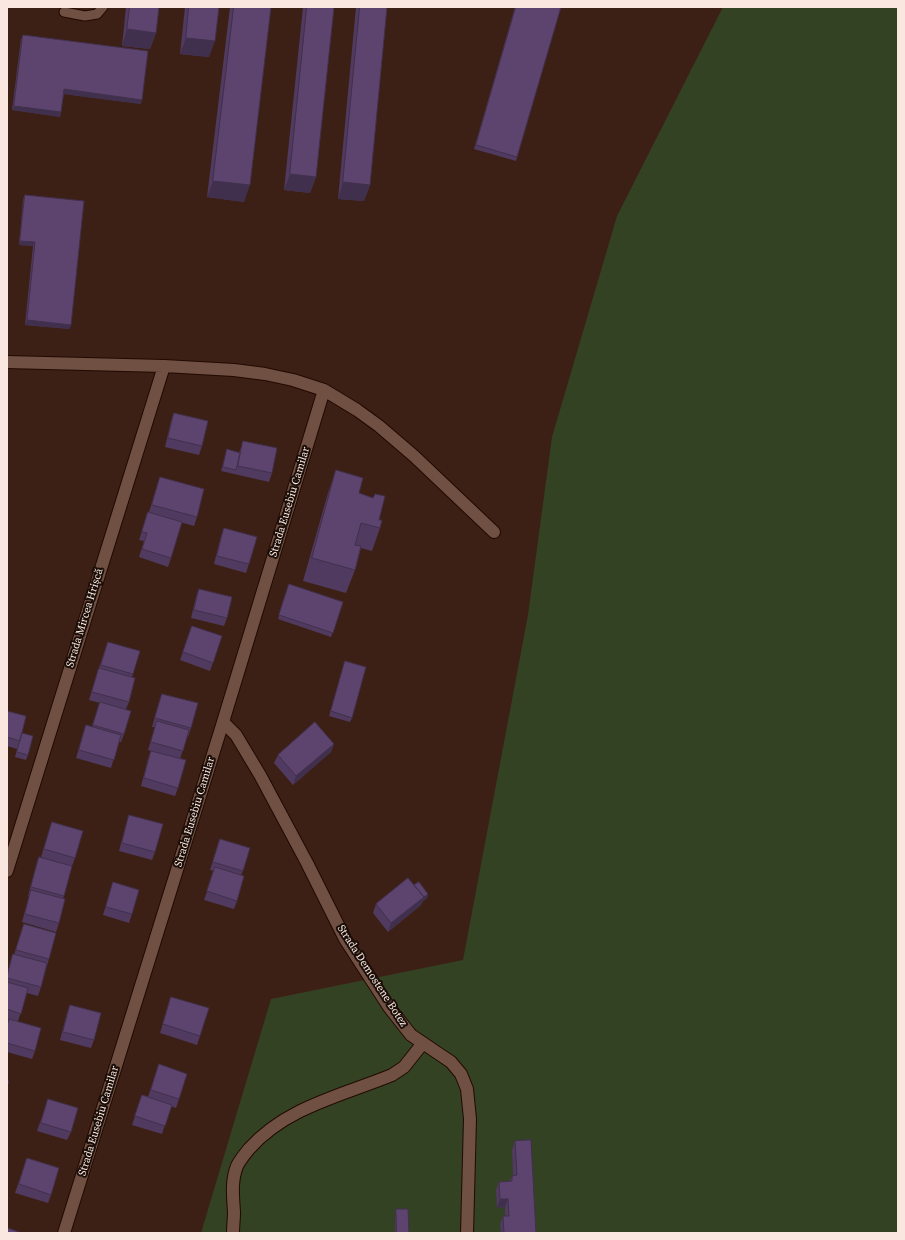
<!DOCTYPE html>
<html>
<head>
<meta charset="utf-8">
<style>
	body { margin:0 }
	#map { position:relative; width:905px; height:1240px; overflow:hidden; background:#3c2015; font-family:"Source Serif 4",serif }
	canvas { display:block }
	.frame { position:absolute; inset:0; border:8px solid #fae7df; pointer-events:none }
</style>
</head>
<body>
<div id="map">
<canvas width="905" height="1240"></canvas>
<div class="frame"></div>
</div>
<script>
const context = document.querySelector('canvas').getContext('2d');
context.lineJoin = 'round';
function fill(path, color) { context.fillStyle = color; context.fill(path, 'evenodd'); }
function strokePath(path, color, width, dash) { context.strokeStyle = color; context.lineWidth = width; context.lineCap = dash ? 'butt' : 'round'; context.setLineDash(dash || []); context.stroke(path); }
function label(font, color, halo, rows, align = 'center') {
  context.font = font + ' "Source Serif 4",serif'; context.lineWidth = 4; context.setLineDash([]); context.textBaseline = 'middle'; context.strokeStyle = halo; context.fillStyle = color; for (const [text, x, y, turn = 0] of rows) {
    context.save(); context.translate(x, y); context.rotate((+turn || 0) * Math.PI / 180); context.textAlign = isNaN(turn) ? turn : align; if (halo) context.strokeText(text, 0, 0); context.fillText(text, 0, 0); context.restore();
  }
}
const green = new Path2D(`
	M723 7H898V1233H201L271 999 463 960 528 615 552 437 617 216Z`);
const lane = new Path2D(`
	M64 12 85 16 97 14 103 7`);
const street = new Path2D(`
	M7 362 164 366 234 370 265 374 293 380 324 390 357 410 379 426 414 456 494 532
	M223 722 236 735 260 775 307 863 345 939 389 1007 411 1035 451 1062 461 1074 467 1089 470 1119 467 1233
	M7 871 164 366
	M64 1233 223 722 324 390
	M233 1233C233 1226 234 1219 234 1212 233 1196 231 1181 237 1166 240 1160 245 1154 249 1149 286 1107 343 1095 392 1075L404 1067 423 1043`);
const wall = new Path2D(`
	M126 7H159L156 33 150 49 122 46Z
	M185 7H219L209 57 180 54Z
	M230 7H271L244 202 207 197Z
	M303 7H334L316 177 310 193 284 190Z
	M356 7H387L370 185 364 201 338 199Z
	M515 7H561L516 161 474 149Z
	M23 35 141 104 64 94 61 112 60 117 12 110 21 39Z
	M25 195 70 329 25 325 33 246 19 245 23 200Z
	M174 413 202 446 199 455 165 447 171 421Z
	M243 441 272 473 269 482 221 471 227 449 239 453Z
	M336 470 359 493 379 520 380 528 372 551 361 548 355 570 346 593 303 581 328 493Z
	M160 477 197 517 194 526 176 521 171 558 168 567 139 557 144 541 139 540 148 512H149L157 486Z
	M224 528 249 564 246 573 214 564 221 536Z
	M289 584 343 602 331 637 278 619Z
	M199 589 227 618 224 626 191 618 196 597Z
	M192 626 222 636 210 671 180 660Z
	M108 642 133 674 132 677 129 702 126 709 124 734 121 742H119L111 768 76 758 83 734 86 725 92 727 100 703 89 700 96 677 99 668Z
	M345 661 352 718 350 722 329 716Z
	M162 694 191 728 188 737 187 736 180 759 178 788 175 796 141 786 148 759 151 751 148 750 155 727H152L159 702Z
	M7 711 21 736 28 755 26 760 15 757 19 742 17 749 7 746Z
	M334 744 331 752 293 785 274 763 278 755Z
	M129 815 155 852 152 860 119 851 126 824Z
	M52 822 75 858 72 866 63 899 59 923 56 932 22 922 29 896H28L36 866 39 857 60 863 41 857Z
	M220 839 243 871 241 875 237 901 234 909 204 900 214 871 210 870Z
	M113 882 132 914 129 923 103 915Z
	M414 885 428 894 427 898 422 902 421 905 388 932 373 913 376 904Z
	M24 924 49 959 41 987 38 996 27 993 18 1021 35 1051 32 1059 7 1052V1024L9 1019H7V975L10 963 13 954 14 955Z
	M171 997 200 1036 197 1045 160 1033Z
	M70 1005 94 1040 91 1048 60 1040 67 1013Z
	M159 1064 179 1099 176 1108 171 1106 162 1134 132 1125 142 1095 148 1097Z
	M48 1099 71 1132 67 1140 37 1131Z
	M515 1141 536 1233H501L500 1224 503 1216H505V1207L497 1208 496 1190 499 1182 510 1181 512 1176 513 1175 512 1150Z
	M27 1158 51 1195 48 1203 15 1193Z
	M396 1209 409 1233H395V1214Z`);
const shadedWall = new Path2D(`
	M127 29 156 33 150 49 122 46Z
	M186 38 215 41 209 57 180 54Z
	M64 89 142 100 141 104 63 94Z
	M14 106 61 112 60 117 12 110Z
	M290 174 316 177 310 193 284 190Z
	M213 181 250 185 244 202 207 197Z
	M343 182 370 185 364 201 338 199Z
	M20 241 35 242 33 246 19 245Z
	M27 320 71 325 70 329 25 325Z
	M334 744 331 752 293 785 296 776Z
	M428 894 427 898 422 902 421 905 388 932 391 923Z
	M500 1199H508L505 1207 497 1208Z`);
const building = new Path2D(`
	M130 7H159L156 33 127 29Z
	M189 7H219L215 41 186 38Z
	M234 7H271L250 185 213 181Z
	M307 7H334L316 177 290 174Z
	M360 7H387L370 185 343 182Z
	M516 7H561L517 157 476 145Z
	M23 35 148 51 142 100 64 89 61 112 14 106Z
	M25 195 84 201 71 325 27 320 35 242 20 241Z
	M174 413 208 421 202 446 168 438Z
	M243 441 277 448 272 473 238 466Z
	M227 449 240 453 236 470 223 467Z
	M336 470 363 478 359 493 373 498 375 494 385 496 379 520H382L380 528 361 523 355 545 361 546 355 570 312 558Z
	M160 477 204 489 197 517 152 505Z
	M148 512 182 522 171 558 142 549 147 533 142 532Z
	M224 528 257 537 249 564 217 556Z
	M289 584 343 602 333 633 279 615Z
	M199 589 232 597 227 618 194 610Z
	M192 626 222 636 213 663 183 652Z
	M108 642 140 651 133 674 101 665Z
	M345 661 366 667 352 718 331 711Z
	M99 668 135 678 129 702 92 692Z
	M162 694 198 703 191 728 155 718Z
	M100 702 131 711 124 734 93 725Z
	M7 711 26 716 20 741 7 737Z
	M157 721 189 730 183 751 151 742Z
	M315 722 334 744 296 776 278 755Z
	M86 725 121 735 114 760 79 750Z
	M22 733 33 736 28 755 17 752Z
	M151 751 186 760 178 788 144 778Z
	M129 815 163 824 155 852 122 843Z
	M52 822 83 831 75 858 44 849Z
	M220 839 250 848 243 871 213 862Z
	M39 857 72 866 64 896 31 887Z
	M215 867 244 876 237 901 207 891Z
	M408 878 424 897 391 923 376 904Z
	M113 882 139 890 132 914 106 907Z
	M419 882 428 894 424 897 414 885Z
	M31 890 65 899 59 923 25 914Z
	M24 924 56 933 49 959 16 950Z
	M13 954 47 963 41 987 7 978Z
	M7 982 28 988 21 1014 7 1009Z
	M171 997 209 1008 200 1036 163 1024Z
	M70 1005 101 1013 94 1040 63 1032Z
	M9 1019 41 1028 35 1051 7 1043V1027Z
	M159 1064 187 1074 179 1099 151 1090Z
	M7 1081H9L7 1087Z
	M142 1095 172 1105 165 1126 135 1116Z
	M48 1099 78 1108 71 1132 41 1123Z
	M531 1140 536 1233H504L503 1216H509L508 1199H500L499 1182 512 1181V1176L517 1175 515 1141Z
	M27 1158 59 1168 51 1195 19 1184Z
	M396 1209H408L409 1233H397Z
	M8 1228 21 1233H7Z`);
const streetNames = [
	["Strada Eusebiu Camilar",290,502,-73],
	["Strada Mircea Hrișcă",85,618,-73],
	["Strada Eusebiu Camilar",195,812,-73],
	["Strada Demostene Botez",372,976,57],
	["Strada Eusebiu Camilar",99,1121,-73]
];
fill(green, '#344224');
strokePath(lane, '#220901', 11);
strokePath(street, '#220901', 14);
strokePath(lane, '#6f5043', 9);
strokePath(street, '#6f5043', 12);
fill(wall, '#503a5f');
fill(shadedWall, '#41304d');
fill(building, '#5d446e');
strokePath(building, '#41304d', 1);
label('11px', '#fae7df', '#1a0e09', streetNames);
</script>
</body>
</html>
